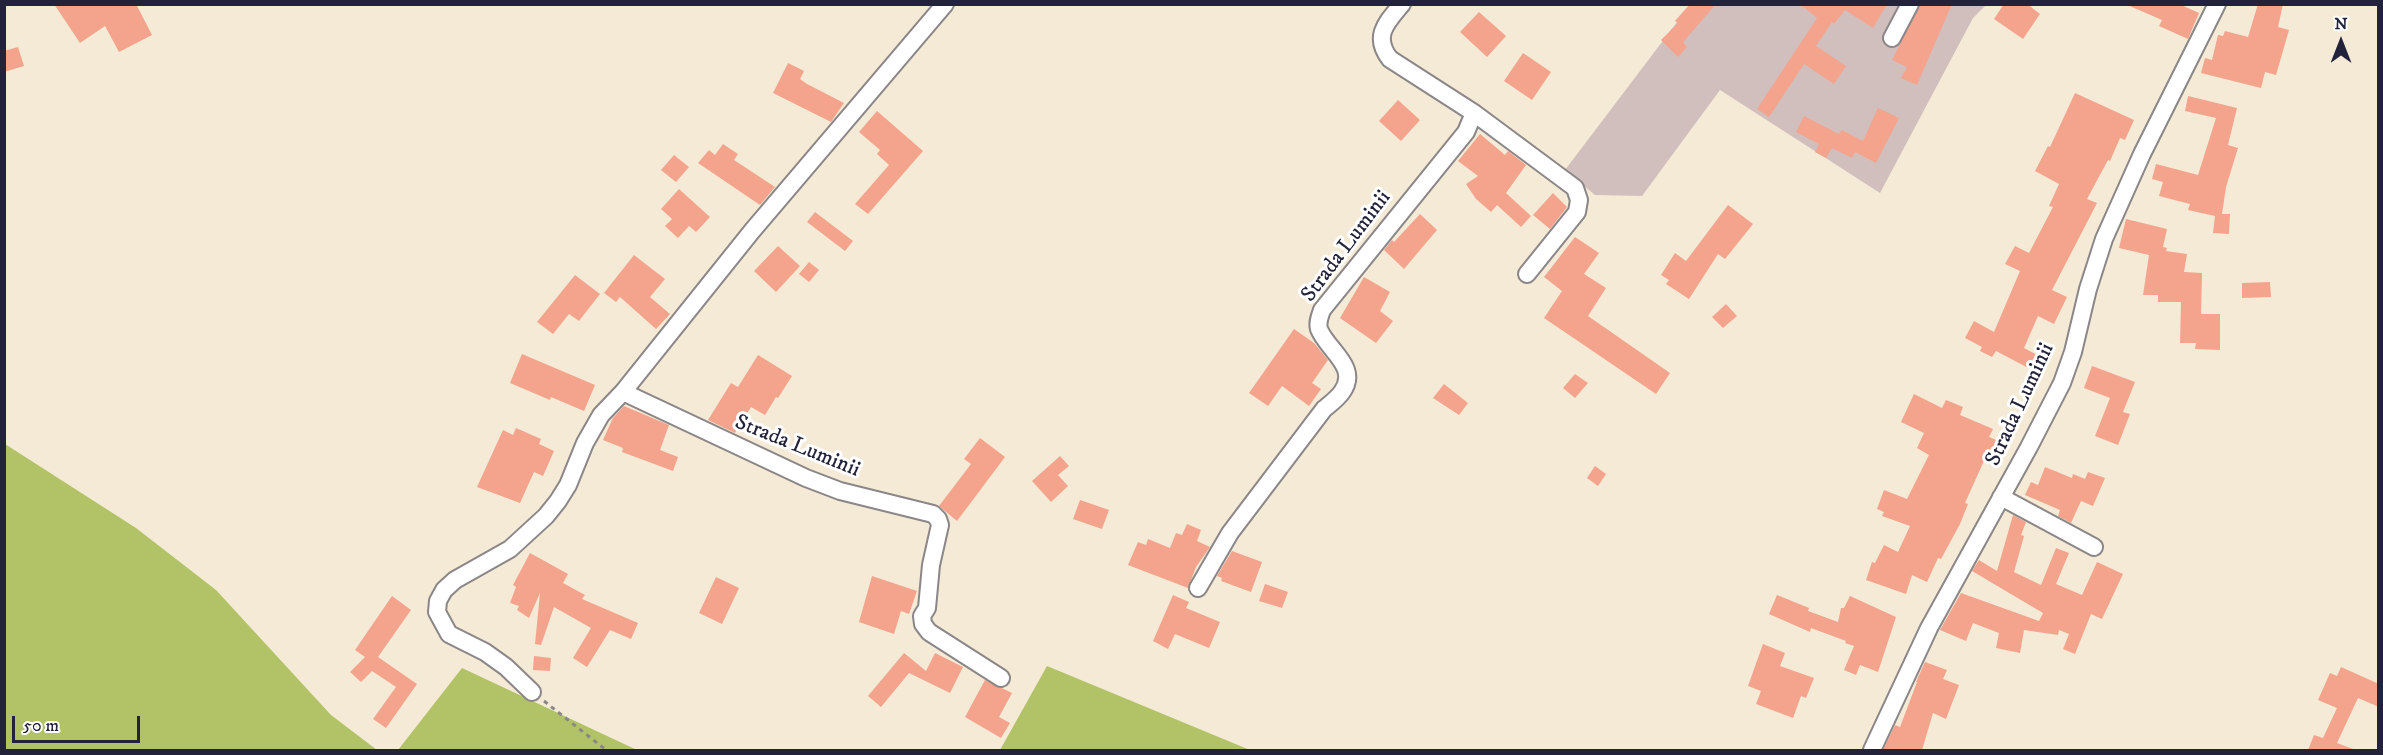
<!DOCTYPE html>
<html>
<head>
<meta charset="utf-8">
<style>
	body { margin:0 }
	#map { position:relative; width:2383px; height:755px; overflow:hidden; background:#f4ead5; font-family:"IM FELL DW Pica",serif }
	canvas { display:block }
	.frame { position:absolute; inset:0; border:6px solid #22223b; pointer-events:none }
	.north { position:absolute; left:2311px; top:12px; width:60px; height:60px; -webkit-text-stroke:4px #fff; paint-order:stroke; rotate:0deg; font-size:16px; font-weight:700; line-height:24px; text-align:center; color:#22223b }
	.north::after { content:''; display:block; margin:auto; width:21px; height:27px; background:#22223b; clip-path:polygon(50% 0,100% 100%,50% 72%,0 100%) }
	.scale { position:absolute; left:12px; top:716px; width:128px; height:27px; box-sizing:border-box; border:3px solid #22223b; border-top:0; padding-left:8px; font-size:18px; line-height:21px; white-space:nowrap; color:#22223b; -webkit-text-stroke:4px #fff; paint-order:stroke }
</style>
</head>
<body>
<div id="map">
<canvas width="2383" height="755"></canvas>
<div class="frame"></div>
<div class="north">N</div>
<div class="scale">50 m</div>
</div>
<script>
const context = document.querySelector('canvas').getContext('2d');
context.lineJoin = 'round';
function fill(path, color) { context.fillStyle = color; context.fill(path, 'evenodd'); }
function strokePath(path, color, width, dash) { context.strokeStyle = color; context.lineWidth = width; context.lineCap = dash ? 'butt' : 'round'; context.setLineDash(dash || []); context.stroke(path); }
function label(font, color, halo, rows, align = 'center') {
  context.font = font + ' "IM FELL DW Pica",serif'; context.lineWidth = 6; context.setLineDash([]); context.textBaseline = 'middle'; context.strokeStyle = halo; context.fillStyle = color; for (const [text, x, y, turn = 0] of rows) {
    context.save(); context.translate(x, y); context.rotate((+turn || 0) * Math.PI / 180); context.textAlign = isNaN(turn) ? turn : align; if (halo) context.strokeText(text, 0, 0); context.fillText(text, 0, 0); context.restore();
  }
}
const industrial = new Path2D(`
	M1690 5H1986L1973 18 1880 193 1720 90 1642 196 1595 195 1565 170Z`);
const green = new Path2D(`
	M5 444 136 528 216 590 331 715 377 750H5Z
	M1047 666 1250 750H1000Z
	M462 668 637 750H398Z`);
const building = new Path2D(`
	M54 4H136L152 35 119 52 105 26 80 43Z
	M1690 4H1716L1683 42 1687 47 1678 57 1661 40 1678 23 1675 21Z
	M1800 4H1887L1873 28 1845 10 1834 24 1832 22 1816 46 1846 66 1834 84 1804 64 1769 117 1757 109 1817 18Z
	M1920 4H1952L1917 85 1901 78 1907 67 1892 60Z
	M2004 4H2027L2040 14 2023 39 1994 19Z
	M2125 4H2179L2199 13 2188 39 2159 26 2162 20Z
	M2258 4H2283L2278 27 2289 30 2276 75 2265 72 2261 88 2201 73 2205 58 2212 60 2218 35 2223 36 2225 31 2248 37Z
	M1479 12 1506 36 1487 57 1460 32Z
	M18 47 24 66 4 72V51Z
	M1523 53 1551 72 1532 100 1504 81Z
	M788 63 804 71 800 79 807 84 844 103 831 122 773 93Z
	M2075 93 2134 120 2125 140 2120 138 2110 161 2108 160 2087 199 2097 203 2052 290 2067 297 2054 324 2038 316 2024 348 2041 357 2034 371 1996 351 1992 357 1980 351 1982 347 1965 338 1974 321 1994 332 2020 271 2005 264 2015 246 2029 253 2053 207 2049 206 2059 184 2035 171 2048 146 2050 147Z
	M2188 96 2237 108 2228 145 2238 148 2226 187 2222 214H2230L2229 234 2213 233 2215 216 2188 210 2190 204 2159 196 2163 182 2152 179 2156 164 2198 175 2216 118 2185 111Z
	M1398 100 1420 120 1401 141 1379 121Z
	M1878 108 1899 118 1876 163 1855 152 1852 158 1832 148 1826 158 1815 152 1819 144 1796 132 1804 116 1839 134 1842 130 1863 141Z
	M877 111 923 151 868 214 855 204 889 165 877 154 880 150 859 132Z
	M1480 134 1505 155 1508 151 1526 165 1506 193 1531 216 1521 227 1497 205 1491 212 1476 199 1466 184 1478 176 1458 161Z
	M723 144 738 154 734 160 775 187 760 205 698 163 709 150 715 155Z
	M674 155 689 167 676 182 661 170Z
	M679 189 710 217 696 232 689 226 678 238 665 226 672 219 661 209Z
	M1553 193 1567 207 1550 229 1533 215Z
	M1728 205 1753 224 1725 259 1718 254 1689 299 1666 284 1669 280 1661 275 1675 253 1686 261Z
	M815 212 853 241 845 251 807 222Z
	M1420 214 1437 230 1404 269 1384 250 1392 240 1394 242Z
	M2126 219 2167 229 2163 247 2167 248 2166 251 2187 254 2184 272 2202 273 2201 314H2220V350L2195 349 2196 343H2180L2181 302H2158V295H2143L2149 255 2119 248Z
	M1575 237 1599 253 1584 274 1606 288 1588 316 1670 373 1656 394 1544 318 1562 291 1544 277Z
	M778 246 800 266 776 292 754 271Z
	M634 255 665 279 650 297 670 314 656 329 620 297 616 302 604 293Z
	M809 262 819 270 809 282 799 274Z
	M575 275 600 294 579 321 569 314 553 334 537 322Z
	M1364 277 1390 292 1380 311 1393 321 1376 343 1340 318Z
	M2270 282 2271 297 2242 298V283Z
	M1726 304 1737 316 1723 328 1712 317Z
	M1294 329 1314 343 1328 360 1312 383 1321 389 1309 406 1282 386 1268 406 1249 393Z
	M522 354 595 385 584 411 551 397 550 400 510 383Z
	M758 355 792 376 778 398 776 397 765 415 751 407 735 433 708 420 731 383 738 387Z
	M2092 366 2135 382 2123 412 2130 414 2118 445 2095 436 2110 398 2084 388Z
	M1575 374 1588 383 1575 398 1563 388Z
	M1444 384 1468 403 1459 415 1433 398Z
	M1914 394 1942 408 1946 400 1963 407 1960 415 1993 429 1989 437 2001 442 1995 457 1987 454 1965 503 1968 504 1960 524 1941 559 1938 558 1927 582 1912 575 1906 594 1866 580 1872 562 1875 563 1884 545 1898 552 1910 526 1882 516 1884 512 1877 509 1884 490 1907 499 1929 455 1917 448 1924 433 1901 422Z
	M624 406 669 425 660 450 678 457 673 471 622 452 623 448 603 440 613 418Z
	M516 428 541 439 539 444 554 451 543 476 534 472 520 503 477 487 503 430 513 435Z
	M980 438 1005 457 957 521 939 506 971 464 964 459Z
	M1060 456 1069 466 1058 475 1068 486 1051 502 1032 481Z
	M1595 466 1606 474 1598 486 1587 478Z
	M2045 467 2072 478 2073 474 2085 479 2088 472 2105 478 2093 506 2081 501 2071 523 2058 516 2060 510 2025 495 2031 482 2038 485Z
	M1080 500 1109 510 1102 529 1073 519Z
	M2013 515 2026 522 2021 535 2024 536 2014 572 2041 585 2056 548 2069 553 2056 584 2082 595 2097 562 2123 574 2102 619 2091 614 2075 654 2063 649 2069 634 2059 630 2058 635 2024 630 2020 653 1996 648 1999 633 1973 623 1966 641 1940 630 1961 593 2039 621 2043 613 1972 571 1979 560 1997 571Z
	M1187 524 1201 530 1197 541 1210 547 1196 567 1188 588 1128 565 1138 542 1146 545 1148 539 1170 548 1176 533 1182 535Z
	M1232 551 1262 562 1251 592 1221 581 1222 578 1217 576Z
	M530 553 568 574 563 583 585 595 582 599 638 623 631 639 610 630 587 667 573 658 591 628 554 607 541 645 535 644 540 593 529 618 517 610 519 606 510 603 516 587 513 585Z
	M872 576 917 591 909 614 901 611 894 634 859 622Z
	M716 577 739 588 722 624 699 613Z
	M1265 584 1288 592 1282 608 1259 601Z
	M1173 595 1189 602 1186 608 1220 622 1209 648 1175 634 1168 649 1153 641Z
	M1777 595 1809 608 1808 611 1838 622 1841 608H1844L1850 596 1896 617 1878 672 1860 665 1856 675 1844 670 1854 646 1845 643 1846 641 1811 628 1810 632 1769 614Z
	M392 596 411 610 378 657 417 684 386 728 373 719 396 687 372 671 361 682 350 672 365 657 355 650Z
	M1763 644 1785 653 1780 666 1814 678 1806 698 1801 696 1793 718 1756 704 1761 691 1748 686Z
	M904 653 926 671 935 653 963 667 950 693 909 673 881 707 868 696Z
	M534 656 551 658 550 671 533 670Z
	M1925 662 1947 670 1943 679 1959 685 1946 719 1933 713 1922 750H1883L1895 725 1900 727 1917 682H1916Z
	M2341 667 2379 684V707L2358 698 2337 743 2353 749 2352 750H2308L2314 735 2323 738 2337 708 2318 700 2330 673 2337 676Z
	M985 680 1012 693 999 717 1010 723 1001 738 965 717Z`);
const path = new Path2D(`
	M544 701 606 750`);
const minor = new Path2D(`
	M1892 38 1910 4
	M1474 113 1575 188 1579 200 1577 212 1527 274
	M623 392 806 478 840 491 933 514 938 519 940 525 931 565 927 608 922 616 923 624 929 632 1001 678
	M2001 497 2094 547
	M1198 588 1230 533 1324 409C1330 404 1337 399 1342 392 1360 367 1327 350 1319 329 1317 322 1320 316 1322 310L1466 132 1474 113 1390 59C1372 36 1387 22 1402 4
	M532 692 506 667 485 652 449 634 437 612 438 601 444 590 455 580 510 549 546 516 558 501 568 485 585 443 601 415 623 392 752 231 945 4
	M1872 750 1929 628 2029 447 2062 383 2073 352 2088 289 2104 239 2142 154 2217 4`);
const streetNames = [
	["Strada Luminii",1347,247,-53],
	["Strada Luminii",2021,405,-65],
	["Strada Luminii",797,447,22]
];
fill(industrial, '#d1bfbe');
fill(green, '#b1c366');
fill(building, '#f4a38d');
strokePath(minor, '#8b8688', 20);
strokePath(path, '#8b8688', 3, [4.5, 4.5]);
strokePath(minor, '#fff', 16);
label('22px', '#22223b', '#fff', streetNames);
</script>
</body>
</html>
